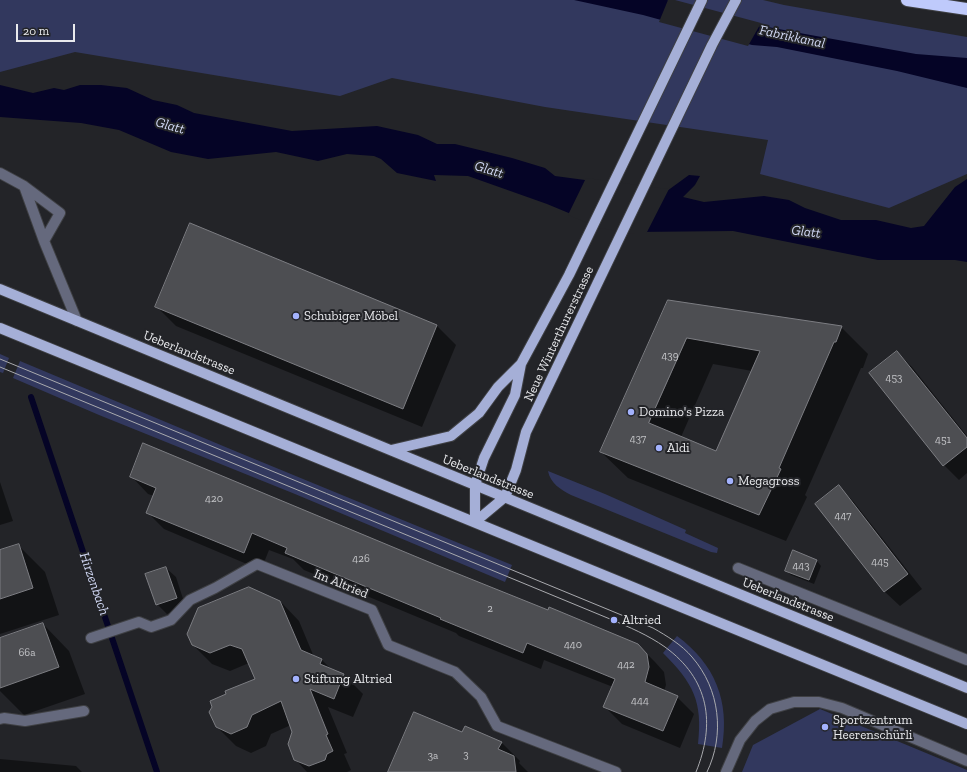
<!DOCTYPE html>
<html>
<head>
<meta charset="utf-8">
<style>
	body { margin:0 }
	#map { position:relative; width:967px; height:772px; overflow:hidden; background:#232428; font-family:"Zilla Slab",serif }
	canvas { display:block }
	.scale { position:absolute; left:16px; top:24px; width:59px; height:18px; box-sizing:border-box; border:2px solid #e9eaed; border-top:0; padding-left:5px; font-size:12px; line-height:14px; white-space:nowrap; color:#e9eaed; -webkit-text-stroke:3px #232428; paint-order:stroke }
</style>
</head>
<body>
<div id="map">
<canvas width="967" height="772"></canvas>
<div class="scale">20 m</div>
</div>
<script>
const context = document.querySelector('canvas').getContext('2d');
context.lineJoin = 'round';
function fill(path, color) { context.fillStyle = color; context.fill(path, 'evenodd'); }
function strokePath(path, color, width, dash) { context.strokeStyle = color; context.lineWidth = width; context.lineCap = dash ? 'butt' : 'round'; context.setLineDash(dash || []); context.stroke(path); }
function label(font, color, halo, rows, align = 'center') {
  context.font = font + ' "Zilla Slab",serif'; context.lineWidth = 4; context.setLineDash([]); context.textBaseline = 'middle'; context.strokeStyle = halo; context.fillStyle = color; for (const [text, x, y, turn = 0] of rows) {
    context.save(); context.translate(x, y); context.rotate((+turn || 0) * Math.PI / 180); context.textAlign = isNaN(turn) ? turn : align; if (halo) context.strokeText(text, 0, 0); context.fillText(text, 0, 0); context.restore();
  }
}
const green = new Path2D(`
	M0 0H763L784 5 967 37V174L889 208 760 174 768 140 545 107 392 78 340 96 75 52 0 72Z
	M0 354 9 358 3 373 0 372Z
	M20 361 235 451 512 565 505 582 295 494 99 415 13 378Z
	M548 471 605 494 686 530 685 533 718 548 717 553 711 552 571 495C561 490 550 483 548 471Z
	M677 636C715 664 730 701 722 748L698 744C703 701 693 683 663 653Z
	M820 709 967 770V772H742L753 745Z`);
const water = new Path2D(`
	M574 0H667L768 27 805 34 916 54 967 58V88L897 71 777 47 752 45 643 15Z
	M0 85 33 93 54 88 64 90 80 85H101L127 88 153 100 177 105 194 113 292 131 377 126 418 135 437 144H455L512 158 545 168 555 176 667 191 689 175 700 176 695 185 683 197 704 202 764 196 789 200 805 208 841 220H876L911 228 924 226 955 187 967 179V262L955 260H878L733 231 635 232 600 226 547 204 468 176 434 175 436 181 397 173 381 159 374 156 347 154 318 161 276 152 208 159 171 152 119 130 81 123 0 117Z`);
const pier = new Path2D(`
	M668 0H675L761 23 748 46 659 22Z
	M586 178 667 189 670 187 646 234H635L600 228 568 215Z`);
const shadow = new Path2D(`
	M191 225 437 326 456 345 422 427 176 326 157 307Z
	M668 301 841 327 868 354 863 368H861L805 495 807 497 786 541 628 478 601 452ZM713 364 752 371 716 453 681 437Z
	M897 352 912 367 967 436V473L959 480 944 465 871 373Z
	M131 476 549 612 638 645 655 662 664 672 666 685 664 691 677 697 694 714 680 748 622 724 605 707 613 687 544 660 541 669 459 636 456 633 304 570 293 559 269 550 261 570 164 529 147 512 154 496 148 494Z
	M0 482 13 521 0 525Z
	M838 486 853 501 922 589 900 606 885 592 816 504Z
	M18 545 45 572 59 615 0 634V552Z
	M793 552 817 561 821 566 814 584 791 575 786 571Z
	M166 568 176 577 186 608 167 614 157 604Z
	M280 601 299 621 314 657 322 660 332 670 344 675 363 694 353 717 328 707 347 753 344 754 351 770 347 772H307L295 759 294 732 291 725 271 734 266 746 251 753 236 746 217 727 228 695 256 679 249 663 230 671 212 664 193 645Z
	M43 624 69 651 85 694 24 715 0 691V639Z
	M463 733 501 742 520 761 519 763 528 772H390Z
	M0 759 76 766 82 772H0Z`);
const stream = new Path2D(`
	M31 397 157 772`);
const building = new Path2D(`
	M190 223 437 325 403 409 155 307Z
	M668 300 842 326 836 342H834L779 468 781 469 759 515 600 452ZM687 338 760 351 716 451 649 423Z
	M897 351 967 438V447L943 466 869 373Z
	M143 443 436 565 548 610 549 607 638 644 647 654 649 667 645 682 678 696 663 731 603 707 615 679 527 643 523 653 440 619 441 618 285 553 287 548 252 533 244 553 146 513 156 488 130 477Z
	M839 485 908 574 884 592 815 504Z
	M19 544 33 588 0 599V550Z
	M793 550 817 560 809 580 785 571Z
	M166 567 177 598 156 605 145 574Z
	M249 587 280 601 301 650 322 659 320 664 344 674 334 699 310 689 328 734 326 735 333 751 327 754 325 760 309 766 294 760 288 744 292 732 281 701 252 715 247 727 231 734 216 727 209 712 212 707 210 701 226 694 225 691 255 679 242 649 230 645 210 653 192 645 187 634 198 608Z
	M43 623 59 667 0 688V638Z
	M414 712 462 732 465 726 502 742 498 749 514 756 516 772H388Z`);
const minor = new Path2D(`
	M0 173 24 186 60 213 44 241 77 321
	M24 186 44 241
	M738 568 967 660
	M91 638 139 622 151 627 171 620 190 600 215 588 257 564 372 610 388 645 455 672 481 697 497 726 616 772
	M0 719 4 718 25 721 84 711
	M726 772 740 740 755 721 770 709 794 702H819L842 708 967 761`);
const major = new Path2D(`
	M0 289 967 688
	M0 328 967 724
	M391 450 451 436 479 413 498 387 521 364 569 275 702 0
	M475 522 505 497 516 470 526 432 712 45 736 0
	M475 522V485L484 458 515 395 521 364`);
const highway = new Path2D(`
	M907 0 967 9`);
const tram = new Path2D(`
	M0 359 653 628C667 636 682 645 692 657 720 689 725 735 707 772
	M0 367 610 619C629 627 648 635 665 647 709 679 716 723 696 772`);
const markers = [
	[296,316,4,"#a3b2fd"],
	[631,412,4,"#a3b2fd"],
	[659,448,4,"#a3b2fd"],
	[730,481,4,"#a3b2fd"],
	[614,620,4,"#a3b2fd"],
	[296,679,4,"#a3b2fd"],
	[825,727,4,"#a3b2fd"]
];
const numberNames = [
	["439",670,356],
	["453",894,378],
	["437",638,439],
	["451",943,440],
	["420",214,499],
	["447",843,516],
	["426",361,559],
	["445",880,562],
	["443",801,566],
	["2",490,609],
	["440",573,645],
	["66a",27,653],
	["442",626,665],
	["444",640,701],
	["3",466,755],
	["3a",433,756]
];
const poiNames = [
	["Schubiger Möbel",304,316],
	["Domino's Pizza",639,412],
	["Aldi",667,448],
	["Megagross",738,481],
	["Altried",622,620],
	["Stiftung Altried",304,679],
	["Sportzentrum",833,720],
	["Heerenschürli",833,735]
];
const streetNames = [
	["Neue Winterthurerstrasse",559,334,-65],
	["Ueberlandstrasse",189,353,22],
	["Ueberlandstrasse",488,477,22],
	["Im Altried",341,584,22],
	["Ueberlandstrasse",788,600,22]
];
const waterNames = [
	["Fabrikkanal",792,37,12],
	["Glatt",170,126,16],
	["Glatt",489,170,17],
	["Glatt",806,232,7],
	["Hirzenbach",94,584,71]
];
fill(green, '#32385e');
fill(water, '#050426');
fill(pier, '#232428');
fill(shadow, '#0007');
strokePath(stream, '#050426', 6);
fill(building, '#4d4e52');
strokePath(building, '#7c7d82', 1);
strokePath(minor, '#3f4044', 12);
strokePath(major, '#3f4044', 12);
strokePath(highway, '#3f4044', 14);
strokePath(minor, '#65697d', 10);
strokePath(major, '#a5afd7', 10);
strokePath(highway, '#bfcafb', 12);
strokePath(tram, '#a9aaae', 1);
for (const [x, y, r, color] of markers) { const dot = new Path2D(); dot.arc(x, y, r, 0, 2 * Math.PI); context.fillStyle = color; context.fill(dot); strokePath(dot, '#232428', 1.5); }
label('11px', '#c2c3c6', null, numberNames);
label('13px', '#e9eaed', '#232428', poiNames, 'left');
label('13px', '#e9eaed', '#232428', streetNames);
label('italic 14px', '#d1d8f4', '#232428', waterNames);
</script>
</body>
</html>
